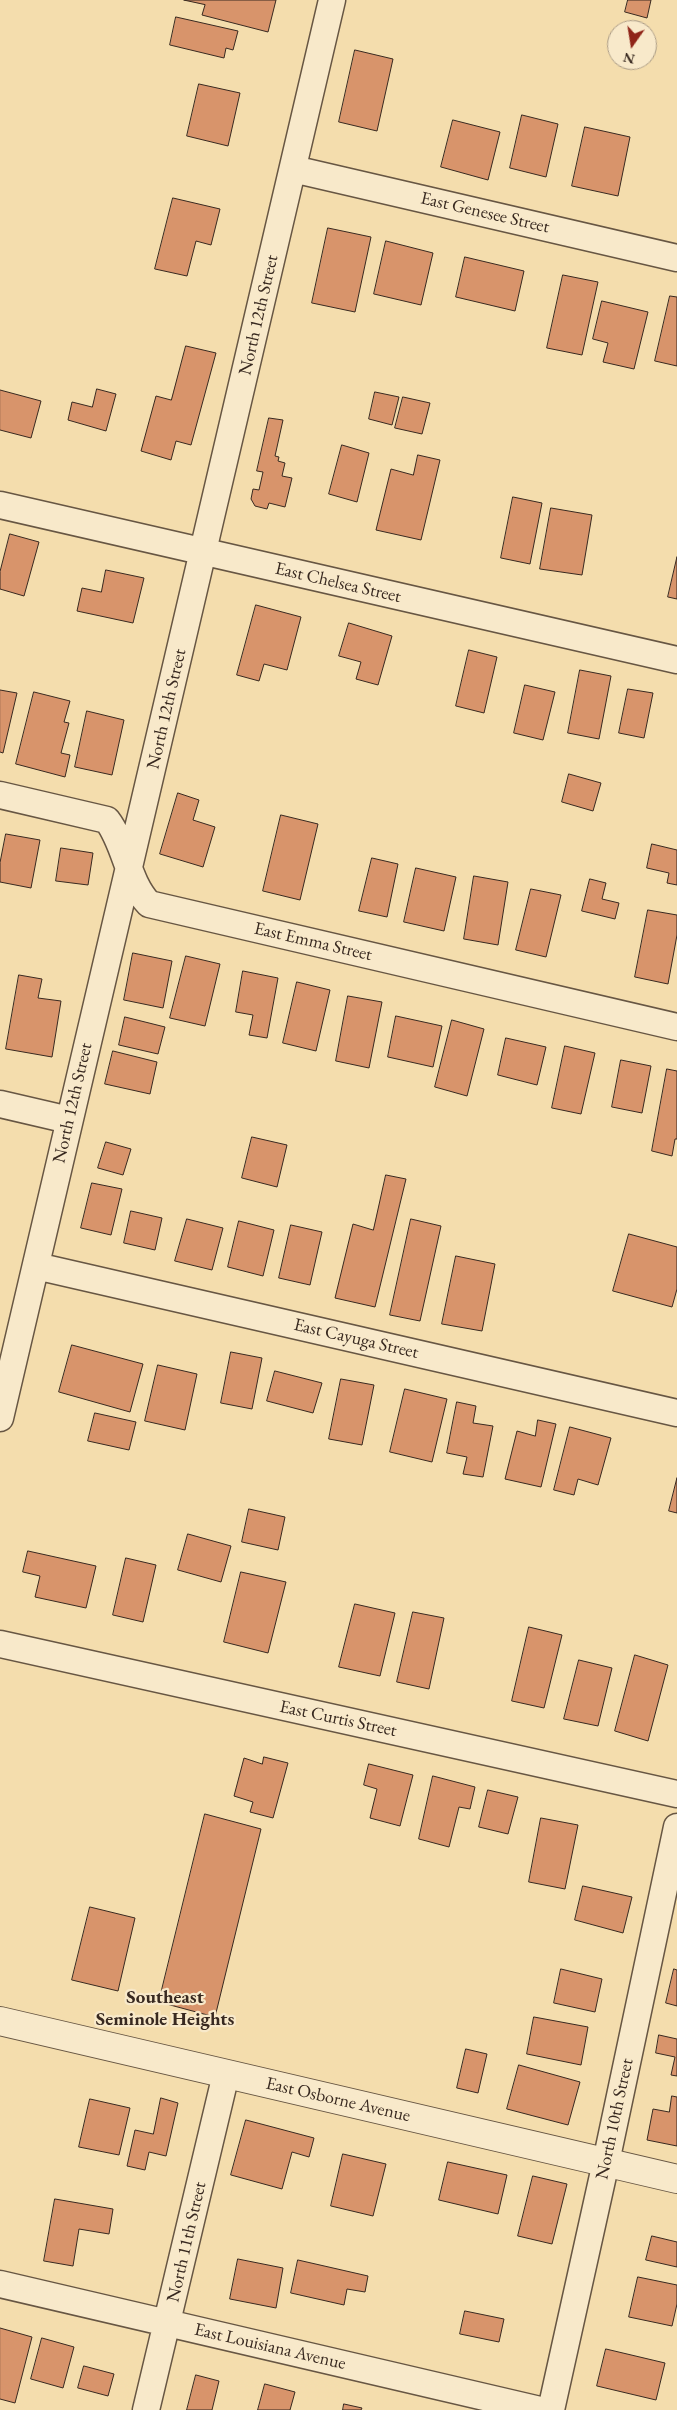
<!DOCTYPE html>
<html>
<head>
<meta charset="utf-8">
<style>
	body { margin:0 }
	#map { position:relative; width:677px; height:2410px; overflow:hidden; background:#f4ddad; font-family:"EB Garamond",serif }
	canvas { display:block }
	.north { position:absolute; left:607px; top:20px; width:50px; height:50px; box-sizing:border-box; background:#f8e9ca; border:1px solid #ab9c86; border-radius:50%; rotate:193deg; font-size:14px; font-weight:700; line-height:20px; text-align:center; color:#382920 }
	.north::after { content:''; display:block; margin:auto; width:18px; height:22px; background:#8f2418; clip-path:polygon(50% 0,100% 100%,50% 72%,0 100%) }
</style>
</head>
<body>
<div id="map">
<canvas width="677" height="2410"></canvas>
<div class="north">N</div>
</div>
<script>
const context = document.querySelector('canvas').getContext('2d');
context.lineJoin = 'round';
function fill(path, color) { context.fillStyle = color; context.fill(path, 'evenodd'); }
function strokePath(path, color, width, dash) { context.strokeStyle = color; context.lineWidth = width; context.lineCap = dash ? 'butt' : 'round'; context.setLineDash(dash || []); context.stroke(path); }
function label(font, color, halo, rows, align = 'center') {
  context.font = font + ' "EB Garamond",serif'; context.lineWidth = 4.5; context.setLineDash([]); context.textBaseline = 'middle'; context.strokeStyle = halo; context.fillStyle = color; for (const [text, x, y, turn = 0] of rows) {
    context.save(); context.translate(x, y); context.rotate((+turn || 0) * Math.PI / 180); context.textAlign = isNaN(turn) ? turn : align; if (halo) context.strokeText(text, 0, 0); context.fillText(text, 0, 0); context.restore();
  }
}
const building = new Path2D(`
	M184 0H276L268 32 202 15 205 5Z
	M628 0H651L647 18 625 12Z
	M176 17 238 31 233 50 226 48 224 58 170 45Z
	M355 50 393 59 377 131 339 122Z
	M199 84 240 93 228 146 187 136Z
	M522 115 558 124 546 177 510 168Z
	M453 120 500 132 488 180 441 167Z
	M585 127 630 137 618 196 572 186Z
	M173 198 220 209 211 245 196 241 187 276 155 269Z
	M328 228 371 237 355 312 312 303Z
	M386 241 433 253 421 305 374 294Z
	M465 257 524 271 515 311 456 297Z
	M563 275 598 282 582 355 547 348Z
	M670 296 677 297V366L655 361Z
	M602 301 648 312 634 369 603 362 608 343 593 339Z
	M186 346 216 353 191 445 176 441 171 460 141 451 156 396 171 400Z
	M97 389 116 394 106 431 68 420 72 402 92 407Z
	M0 390 41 401 31 438 0 430Z
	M375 392 399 397 392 425 369 419Z
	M403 397 430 403 422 434 395 428Z
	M269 418 283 420 275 456 279 457 278 461 285 463 282 476 292 478 285 507 269 503 267 509 255 506 251 499 253 489 259 490 263 472 257 471Z
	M342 445 369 453 357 502 329 494Z
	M418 455 440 460 421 540 376 530 391 469 413 475Z
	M513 497 542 503 530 564 501 558Z
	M551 508 592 515 582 575 540 569Z
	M10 534 39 542 24 596 0 589V572Z
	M677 557V599L668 597Z
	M106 570 144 578 133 623 77 611 82 588 101 592Z
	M256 605 301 617 287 670 264 664 259 681 237 675Z
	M349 623 392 636 378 685 356 679 361 662 339 656Z
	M469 650 497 657 484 713 456 706Z
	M580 670 611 676 599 739 568 733Z
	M525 685 555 692 543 740 514 733Z
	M628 689 653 693 644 738 619 733Z
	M0 690 17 693 3 753 0 752Z
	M34 692 70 701 64 722 69 723 61 753 70 755 65 777 16 764Z
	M87 711 124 720 112 775 75 767Z
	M569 774 601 783 593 811 562 802Z
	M178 793 199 800 193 820 215 827 203 867 160 854Z
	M281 815 318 824 300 900 263 891Z
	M6 834 40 840 31 888 0 882V863Z
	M652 844 677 850V885L667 883 669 873 647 868Z
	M61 848 93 853 88 885 56 881Z
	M372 858 398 864 387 917 359 911Z
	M416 868 456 877 444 931 404 922Z
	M474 876 508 882 498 945 464 939Z
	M590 879 606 883 602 899 619 903 615 919 582 911Z
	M531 889 561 895 546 957 516 950Z
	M648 910 677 915V935L668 984 635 977Z
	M133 953 172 961 163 1008 124 1000Z
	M186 956 220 964 205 1026 170 1018Z
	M243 971 278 978 267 1038 249 1035 253 1015 236 1012Z
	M19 975 42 979 38 998 61 1001 52 1057 6 1049Z
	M297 982 330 990 316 1051 283 1043Z
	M348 996 382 1002 369 1068 336 1061Z
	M396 1016 442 1026 433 1067 388 1057Z
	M125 1017 165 1027 158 1054 119 1045Z
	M452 1020 484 1029 467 1096 435 1087Z
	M506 1038 546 1047 537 1085 498 1075Z
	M565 1046 595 1053 581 1114 552 1108Z
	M113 1051 157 1062 150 1094 105 1084Z
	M621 1060 651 1066 642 1113 612 1107Z
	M667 1069 677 1071V1139H675L672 1156 652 1151Z
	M252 1137 287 1145 277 1187 242 1178Z
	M106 1142 131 1149 123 1175 98 1168Z
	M386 1175 406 1179 375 1307 335 1298 353 1224 373 1230Z
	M92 1183 122 1189 111 1235 81 1228Z
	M131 1211 162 1218 155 1250 124 1243Z
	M187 1219 223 1228 212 1270 175 1261Z
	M411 1219 441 1226 420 1321 390 1315Z
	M239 1221 274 1230 263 1276 228 1267Z
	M291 1225 322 1232 310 1285 279 1278Z
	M629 1234 677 1247V1289L672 1307 613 1291Z
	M456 1256 495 1264 482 1331 442 1324Z
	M72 1345 143 1364 130 1412 59 1392Z
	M231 1352 262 1358 252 1409 221 1403Z
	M158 1365 197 1374 185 1430 145 1421Z
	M275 1371 322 1383 313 1413 267 1401Z
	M341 1379 374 1385 362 1445 329 1439Z
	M405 1389 447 1399 432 1462 390 1452Z
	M457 1402 476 1406 473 1423 493 1426 483 1477 463 1474 467 1457 447 1453Z
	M95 1413 136 1422 129 1450 88 1441Z
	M538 1420 556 1424 541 1487 505 1479 517 1431 535 1436Z
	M570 1427 611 1438 598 1485 578 1479 574 1495 554 1490Z
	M677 1478V1513L669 1511Z
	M249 1509 285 1517 278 1550 242 1542Z
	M188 1534 231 1546 221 1582 178 1570Z
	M28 1551 96 1566 86 1608 35 1597 40 1576 23 1572Z
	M126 1558 156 1565 143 1622 113 1615Z
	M241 1572 286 1582 268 1653 224 1642Z
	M355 1604 395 1613 380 1676 339 1667Z
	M413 1612 444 1618 429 1689 397 1682Z
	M529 1627 562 1635 544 1708 512 1701Z
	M635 1655 668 1665 648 1741 615 1731Z
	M579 1660 612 1668 598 1726 564 1719Z
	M264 1757 288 1763 273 1818 250 1812 253 1802 234 1796 244 1758 262 1764Z
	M369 1764 413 1775 400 1826 370 1818 377 1789 364 1785Z
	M433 1776 475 1787 470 1809 459 1807 449 1847 419 1839Z
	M488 1790 518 1797 508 1834 479 1827Z
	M205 1814 261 1829 215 2017 159 2002Z
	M541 1818 578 1825 565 1889 529 1882Z
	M583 1886 632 1897 623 1933 575 1920Z
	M90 1907 135 1918 118 1991 72 1980Z
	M561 1969 602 1979 595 2012 554 2003Z
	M674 1969 677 1970V2006L666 2003Z
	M534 2017 588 2027 581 2065 527 2054Z
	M659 2035 677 2039V2076L671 2075 675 2057 656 2053Z
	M466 2049 487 2054 478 2093 457 2088Z
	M519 2065 580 2082 568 2125 507 2109Z
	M672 2096 677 2097V2146L647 2140 653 2109 669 2112Z
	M161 2098 178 2103 166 2156 149 2152 145 2170 127 2166 135 2130 153 2134Z
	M90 2099 130 2108 119 2155 79 2147Z
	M246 2120 314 2138 309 2157 292 2152 282 2189 231 2175Z
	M343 2154 386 2164 373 2216 331 2206Z
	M448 2162 507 2175 498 2214 439 2200Z
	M533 2176 567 2184 552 2244 518 2236Z
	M55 2199 113 2209 109 2234 79 2229 73 2266 44 2261Z
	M652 2236 677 2242V2267L646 2260Z
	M238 2259 283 2268 276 2308 230 2299Z
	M298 2260 368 2276 365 2292 347 2289 344 2305 291 2293Z
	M638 2277 677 2285V2304L672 2326 629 2317Z
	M465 2311 504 2319 499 2342 460 2334Z
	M0 2328 32 2337 15 2403 0 2399Z
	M42 2338 74 2347 63 2388 31 2379Z
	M606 2349 665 2363 656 2400 597 2386Z
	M84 2366 114 2374 108 2396 78 2388Z
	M196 2375 219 2381 212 2410H187Z
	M265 2384 295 2392 290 2410H258Z
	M344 2404 362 2408 361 2410H343Z`);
const minor = new Path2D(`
	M293 169 677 258
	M0 505 677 660
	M0 795 107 820C126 845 127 881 149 904L677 1027
	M0 1104 69 1120
	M36 1266 677 1413
	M0 1418 332 0
	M0 1644 677 1794
	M0 2284 540 2410
	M146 2410 226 2074
	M551 2410 606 2162 677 1827`);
const tertiary = new Path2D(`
	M0 2021 677 2179`);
const streetNames = [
	["East Genesee Street",485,213,13],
	["North 12th Street",259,315,-77],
	["East Chelsea Street",338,583,13],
	["North 12th Street",167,709,-77],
	["East Emma Street",313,942,13],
	["North 12th Street",73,1103,-77],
	["East Cayuga Street",356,1339,13],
	["East Curtis Street",338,1719,12],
	["East Osborne Avenue",338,2100,13],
	["North 10th Street",615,2119,-78],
	["North 11th Street",187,2242,-77],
	["East Louisiana Avenue",270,2347,13]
];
const neighbourhoodNames = [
	["Southeast",165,1998],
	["Seminole Heights",165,2020]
];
fill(building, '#d8946b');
strokePath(building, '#382920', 1);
strokePath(minor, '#675643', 29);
strokePath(tertiary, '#675643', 30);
strokePath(minor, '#f8e9ca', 26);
strokePath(tertiary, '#f8e9ca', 28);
label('18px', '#382920', '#f8e9ca', streetNames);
label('bold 19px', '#382920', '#f8e9ca', neighbourhoodNames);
</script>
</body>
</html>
